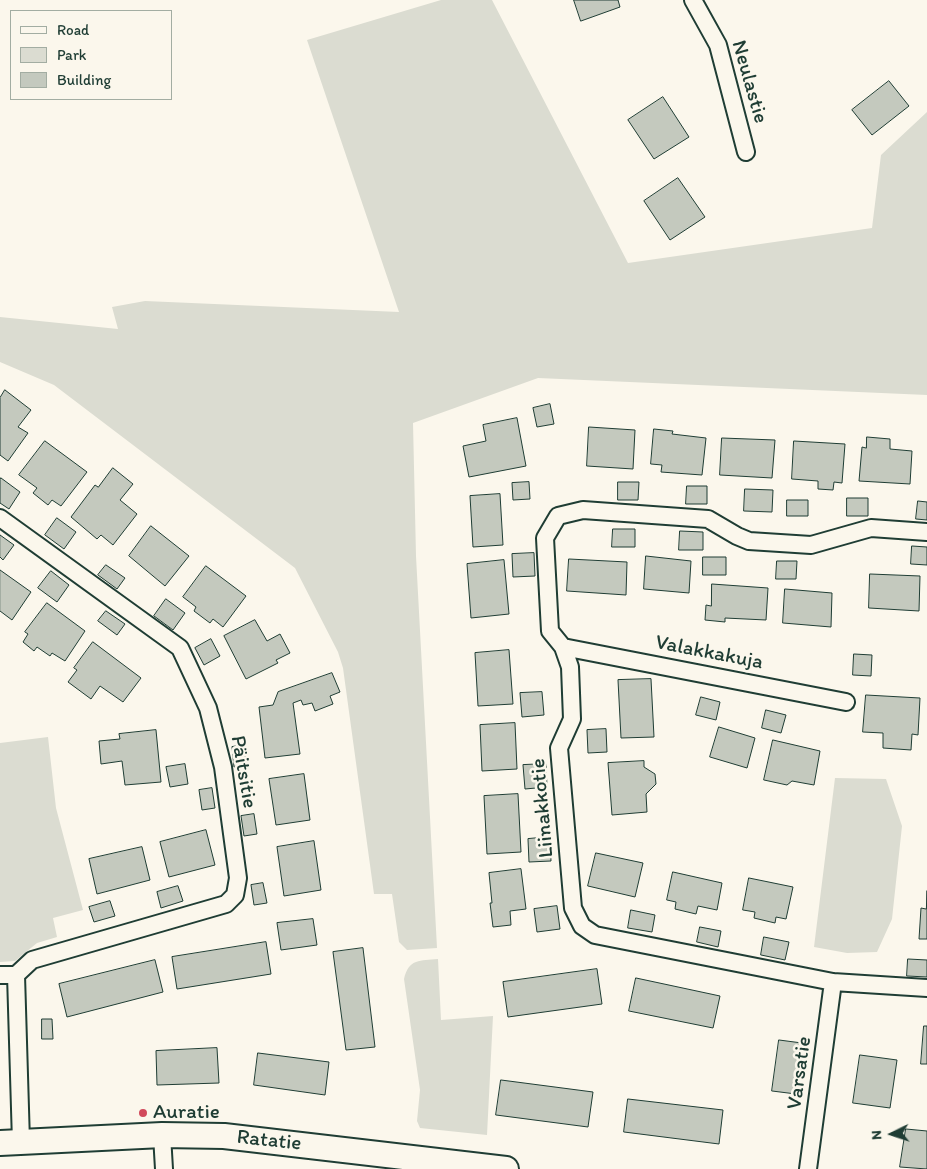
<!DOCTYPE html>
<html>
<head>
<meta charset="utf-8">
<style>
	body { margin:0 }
	#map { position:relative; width:927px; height:1169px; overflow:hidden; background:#fbf7ec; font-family:Itim,sans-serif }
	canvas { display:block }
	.legend { position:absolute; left:10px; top:10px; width:162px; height:90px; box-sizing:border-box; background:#fbf7ec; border:1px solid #a3ada2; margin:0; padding:6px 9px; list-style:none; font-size:15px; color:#1f3d34 }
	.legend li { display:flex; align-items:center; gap:10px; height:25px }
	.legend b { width:25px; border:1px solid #a3ada2 }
	.north { position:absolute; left:867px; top:1109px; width:50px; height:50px; -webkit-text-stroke:4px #fbf7ec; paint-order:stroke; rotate:266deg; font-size:14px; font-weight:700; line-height:20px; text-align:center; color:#1f3d34 }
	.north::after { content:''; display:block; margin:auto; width:18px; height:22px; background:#1f3d34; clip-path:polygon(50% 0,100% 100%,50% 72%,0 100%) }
</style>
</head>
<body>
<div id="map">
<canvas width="927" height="1169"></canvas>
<ul class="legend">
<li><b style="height:6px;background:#fbf7ec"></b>Road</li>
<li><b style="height:14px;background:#dbdcd1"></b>Park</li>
<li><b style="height:14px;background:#c4c9be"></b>Building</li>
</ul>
<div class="north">N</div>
</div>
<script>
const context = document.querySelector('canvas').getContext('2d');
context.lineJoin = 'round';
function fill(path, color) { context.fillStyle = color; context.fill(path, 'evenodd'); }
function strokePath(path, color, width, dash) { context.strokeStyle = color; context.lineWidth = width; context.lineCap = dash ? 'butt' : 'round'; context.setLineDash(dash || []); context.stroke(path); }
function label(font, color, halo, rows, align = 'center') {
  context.font = font + ' Itim,sans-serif'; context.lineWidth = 5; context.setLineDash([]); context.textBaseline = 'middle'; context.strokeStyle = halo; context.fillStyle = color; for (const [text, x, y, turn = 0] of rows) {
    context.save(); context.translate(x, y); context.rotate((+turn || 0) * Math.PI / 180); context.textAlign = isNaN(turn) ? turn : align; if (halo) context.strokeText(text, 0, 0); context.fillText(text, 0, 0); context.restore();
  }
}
const green = new Path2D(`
	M441 0H492L628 263 872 228 881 155 927 112V395L538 378 413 423 416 556 437 948 407 950 399 942 392 894H374L343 668 338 652 295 568 54 385 0 362V317L118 329 112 307 145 301 399 312 307 40Z
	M48 737 56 808 83 910 53 918 57 937 37 943 15 961 0 962V743Z
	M835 778 886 779 902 826 892 919 877 952 847 953 814 947Z
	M438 959 441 1020 493 1016 487 1135 420 1128 417 1121 420 1090 404 979C409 958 420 961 438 959Z`);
const building = new Path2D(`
	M574 0H618L620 7 581 21Z
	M889 81 909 106 872 135 852 110Z
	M663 97 689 137 654 159 628 120Z
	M678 178 705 217 670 240 644 201Z
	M5 390 31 410 18 427 28 433 8 461 0 455V398Z
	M550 404 554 424 537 427 533 408Z
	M517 418 526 466 469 477 463 446 486 441 483 425Z
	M589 427 635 430 633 469 587 466Z
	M654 429 673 431 672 434 706 438 702 475 661 472 662 465 651 464Z
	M867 437 890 439V449L912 451 910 484 859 481 862 447 866 448Z
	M722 438 775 440 772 478 720 475Z
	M45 441 87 472 61 506 52 500 48 505 33 493 37 488 19 475Z
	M794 441 845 444 842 483 834 482 833 490 818 489V481L792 479Z
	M113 468 133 484 120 500 137 514 113 545 101 535 97 539 71 517 95 485 98 487Z
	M1 478 20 492 9 509 0 503V480Z
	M529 482 530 499 513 500 512 483Z
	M618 482H639L638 500H618Z
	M687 486H707V504H686Z
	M745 489 773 490 772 512 744 511Z
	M500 494 503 545 473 547 470 496Z
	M847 498H868V516H847Z
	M787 500H808V516H787Z
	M918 501 927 502V520L916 519Z
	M57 518 76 532 64 549 45 535Z
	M151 526 189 556 165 586 129 556Z
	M613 529H635V547H612Z
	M680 531 703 532V550H679Z
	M0 535 14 545 3 560 0 557Z
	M912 546 927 547V565L911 564Z
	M534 553 535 576 513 577 512 554Z
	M646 556 691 561 689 593 644 589Z
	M703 557H726V575H703Z
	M569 559 627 562 626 595 567 591Z
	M504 560 509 614 471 618 467 564Z
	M777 561H797L796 579H776Z
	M106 565 125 578 117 589 98 575Z
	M206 566 246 596 223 627 213 619 210 623 194 611 196 607 183 597Z
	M0 570 31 592 12 620 0 611Z
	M51 571 69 585 57 602 38 588Z
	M870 574 920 576 919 611 869 608Z
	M712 584 768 588 766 620 725 618V622L705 620 706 605 711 606Z
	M785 589 832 593 831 627 783 623Z
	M166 599 185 613 173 630 154 616Z
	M47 603 85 631 65 661 52 653 50 656 37 647 34 651 23 642 28 634 25 632Z
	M106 611 125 624 117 635 98 621Z
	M255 620 267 641 280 634 290 653 276 660 278 663 246 679 224 636Z
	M211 639 220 656 204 665 195 648Z
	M93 642 141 678 123 702 100 686 91 699 68 682 77 670 74 668Z
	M509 650 513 704 478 706 475 653Z
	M854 654 872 655 871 676 853 675Z
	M332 673 340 692 330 696 333 704 315 711 312 703 303 705 301 700 293 703 300 754 265 758 259 707 273 705 278 692Z
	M651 679 654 737 621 738 618 680Z
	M542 692 544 715 522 717 520 693Z
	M866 695 920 698 918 735 912 734 911 750 883 748V733L863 732Z
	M701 697 720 702 716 720 696 715Z
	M766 710 786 715 781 733 762 728Z
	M515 723 517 769 482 771 480 725Z
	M719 727 755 738 747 768 710 757Z
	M606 729 607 752 588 753 587 730Z
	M156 730 161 782 125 785 122 761 101 764 99 741 120 739 119 734Z
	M773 740 820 751 814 785 792 781 787 785 764 780Z
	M244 745 247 765 234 767 232 747Z
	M644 761V767L655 774 656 784 646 794 647 812 612 815 608 763Z
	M185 764 188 784 170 787 166 767Z
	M546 764 547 787 525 789 523 765Z
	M304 774 310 820 276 825 269 779Z
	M212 788 215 808 202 810 199 790Z
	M518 794 521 852 487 854 484 796Z
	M254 814 257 834 244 836 241 816Z
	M206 830 215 865 169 877 160 842Z
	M550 837 551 861 529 862 528 839Z
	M314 841 321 890 284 896 277 847Z
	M142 847 150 880 97 894 89 859Z
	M596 853 643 863 635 897 588 886Z
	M521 869 526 909 510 911 511 925 493 927 490 903H492L489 873Z
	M673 872 722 883 717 910 698 906 696 914 675 909 676 902 667 900Z
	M749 878 793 887 786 919 776 917 775 923 754 918 755 912 743 910Z
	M263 883 267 903 254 905 251 885Z
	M178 886 183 901 161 908 157 892Z
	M927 891V939H919L921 908 926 909Z
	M110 901 115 916 94 922 89 907Z
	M557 906 560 929 537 932 534 909Z
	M631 910 655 915 652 932 628 928Z
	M313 919 317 945 281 950 277 923Z
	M700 927 721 931 718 947 697 942Z
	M764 937 789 942 785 960 761 955Z
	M266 942 271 974 177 989 172 957Z
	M363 948 375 1047 346 1050 333 952Z
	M908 959 927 960V977L907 976Z
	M155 960 163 992 67 1017 59 984Z
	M597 969 602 1004 508 1017 503 982Z
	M636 978 720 996 713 1028 629 1011Z
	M42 1019H52L53 1039H42Z
	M924 1026H927V1064H921Z
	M779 1040 802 1043 796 1094 772 1091Z
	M217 1048 219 1083 157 1085 156 1051Z
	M258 1053 329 1062 325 1095 254 1085Z
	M860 1055 897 1060 890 1108 853 1103Z
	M501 1080 593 1092 588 1127 496 1115Z
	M628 1099 723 1110 719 1144 624 1132Z
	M906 1129 927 1131V1169L900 1167Z`);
const street = new Path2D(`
	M693 0 718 45 746 152
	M0 518 180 648 208 708 223 767 238 878 235 895 226 904 32 960 16 975
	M927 532 871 528 811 545 749 541 737 536 708 519 583 510 558 516 545 538 550 631 563 647 570 667 572 719 559 748 573 908 582 926 595 935 833 982 927 988
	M563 647 846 702
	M0 975H16
	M16 975 21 1142
	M162 1135 164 1169
	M808 1169 833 982`);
const secondary = new Path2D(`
	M0 1143 162 1135 224 1136 506 1169`);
const markers = [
	[143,1113,5,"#d1495b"]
];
const streetNames = [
	["Neulastie",749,82,74],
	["Valakkakuja",709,653,11],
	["Päitsitie",243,772,80],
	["Liinakkotie",543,808,-95],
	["Varsatie",800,1073,-82],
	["Ratatie",269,1141,6]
];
const poiNames = [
	["Auratie",153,1113]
];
fill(green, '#dbdcd1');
fill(building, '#c4c9be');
strokePath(building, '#1f3d34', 1);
strokePath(street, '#1f3d34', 20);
strokePath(secondary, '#1f3d34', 28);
strokePath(street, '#fbf7ec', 16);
strokePath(secondary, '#fbf7ec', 24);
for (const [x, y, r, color] of markers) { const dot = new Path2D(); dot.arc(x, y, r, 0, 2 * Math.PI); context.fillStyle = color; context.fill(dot); strokePath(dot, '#fbf7ec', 2); }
label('21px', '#1f3d34', '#fbf7ec', streetNames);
label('21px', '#1f3d34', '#fbf7ec', poiNames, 'left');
</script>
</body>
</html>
